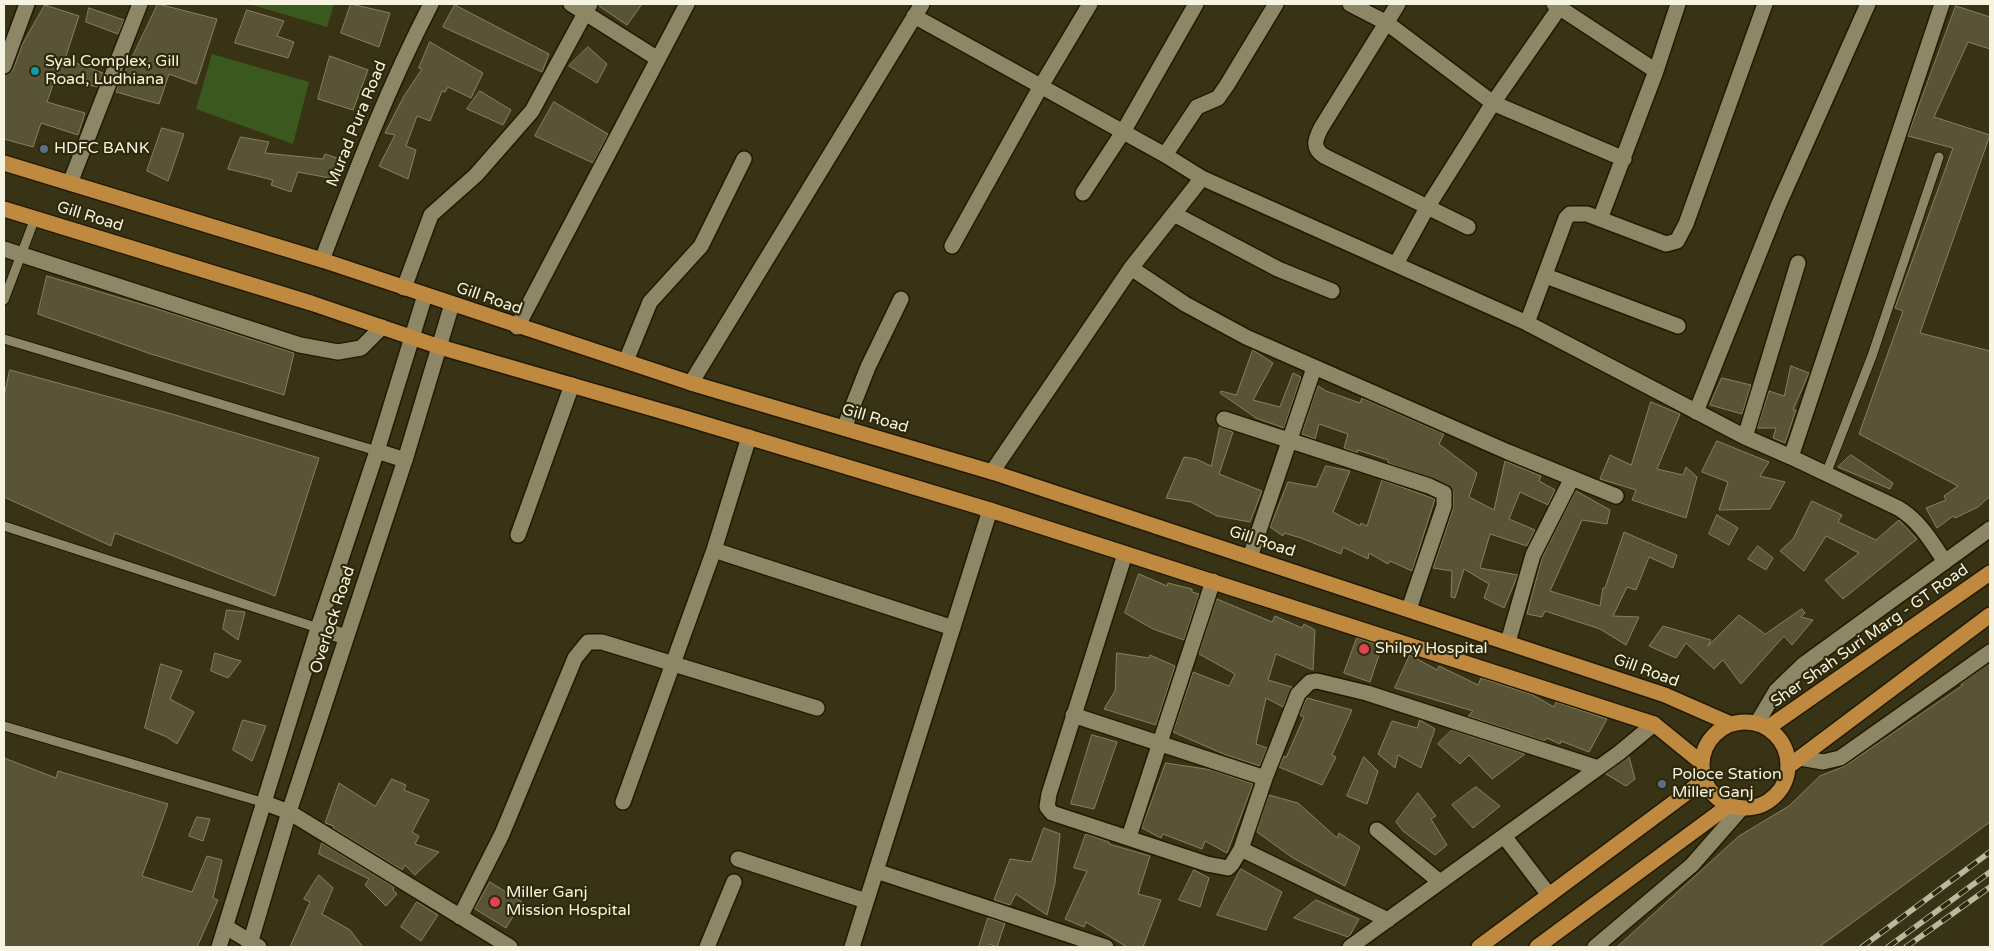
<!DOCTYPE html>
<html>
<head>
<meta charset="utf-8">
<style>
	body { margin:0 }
	#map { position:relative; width:1994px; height:951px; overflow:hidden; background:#393315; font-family:"Varela Round",sans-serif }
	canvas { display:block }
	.frame { position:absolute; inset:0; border:5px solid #f6f3e1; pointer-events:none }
</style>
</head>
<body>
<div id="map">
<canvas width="1994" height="951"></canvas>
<div class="frame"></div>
</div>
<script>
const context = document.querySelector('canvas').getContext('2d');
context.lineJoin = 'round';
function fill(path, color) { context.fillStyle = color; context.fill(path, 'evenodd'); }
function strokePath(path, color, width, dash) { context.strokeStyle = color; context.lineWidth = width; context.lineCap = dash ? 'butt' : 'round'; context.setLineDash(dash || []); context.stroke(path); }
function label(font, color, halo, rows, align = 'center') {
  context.font = font + ' "Varela Round",sans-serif'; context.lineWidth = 4.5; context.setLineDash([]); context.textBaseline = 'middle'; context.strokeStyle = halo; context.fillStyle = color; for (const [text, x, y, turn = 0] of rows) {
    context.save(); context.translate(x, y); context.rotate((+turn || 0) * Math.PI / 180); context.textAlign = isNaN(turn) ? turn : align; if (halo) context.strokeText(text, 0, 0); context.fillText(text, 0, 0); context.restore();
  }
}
const green = new Path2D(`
	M249 4H334L327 27Z
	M212 54 309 82 293 144 196 109Z`);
const building = new Path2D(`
	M158 4 217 19 196 84 169 74 159 104 116 92Z
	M351 4 390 13 379 47 341 33Z
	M599 4H642L627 25 599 6Z
	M45 5 79 16 65 59 103 73 98 87 55 78 47 102 85 113 78 135 41 123 33 147 4 139V76L13 70 22 45Z
	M455 5 549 54 542 72 443 27Z
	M1956 6 1990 17V49L1968 42 1934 117 1990 135 1920 333 1990 351V496L1978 507 1955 518 1953 516 1937 528 1926 508 1946 500 1944 496 1958 486 1859 434 1903 311 1895 308 1953 148 1908 136Z
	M89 8 124 20 118 34 86 22Z
	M247 10 284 21 277 36 294 42 288 58 235 43Z
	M430 42 483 73 471 98 448 87 445 92 442 91 430 121 417 116 406 146 416 150 408 179 379 166 395 135 385 133 404 96 422 69 419 68Z
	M588 47 607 64 597 83 569 66Z
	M330 56 368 70 353 110 318 99Z
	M480 91 511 110 503 125 467 109Z
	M554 102 608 134 593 163 535 136Z
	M162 128 184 134 168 181 147 171Z
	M241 137 269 142 265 153 323 159 325 154 343 160 340 180 298 172 291 192 271 185 273 180 228 169Z
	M47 276 164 311 294 353 284 395 148 353 38 314Z
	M1253 350 1273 363 1253 400 1280 407 1293 373 1301 377 1284 428 1256 418 1220 393 1221 391 1236 395Z
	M1791 366 1809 373 1793 410H1796L1785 443 1773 438 1776 428H1757L1769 391 1784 396Z
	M10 370 172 414 319 458 275 596 115 533 111 546 4 497V397Z
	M1722 378 1751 385 1742 414 1710 405Z
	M1318 386 1326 391 1360 403 1362 398 1444 434 1439 444 1477 473 1469 497 1494 510 1505 461 1541 476 1539 481 1555 490 1548 505 1520 492 1509 519 1535 530 1527 546 1490 534 1480 568 1518 575 1504 608 1484 598 1489 584 1464 569 1455 598 1451 597 1452 571 1433 568 1453 509V492L1448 485 1388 463V460L1358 450 1357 453 1344 448 1348 434 1319 424 1315 439 1302 434Z
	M1651 402 1680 414 1657 469 1683 475 1686 467 1697 477 1686 518 1632 500 1636 490 1600 479 1610 455 1631 465Z
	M1220 427 1233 432 1219 474 1262 491 1250 522 1217 516 1191 502 1166 498 1184 457 1196 459 1211 466Z
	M1717 441 1769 462 1760 476 1785 482 1770 509 1719 510 1728 482 1702 472Z
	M1851 455 1893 483 1890 489 1838 467Z
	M1326 466 1350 471 1333 512 1360 526 1361 523 1367 526 1382 480 1435 499 1412 571 1390 561 1388 564 1369 553 1368 559 1343 547 1341 554 1301 538 1284 533 1283 536 1270 527 1288 482 1316 487Z
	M1576 491 1610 510 1607 524 1582 520 1550 591 1600 606 1603 588H1605L1624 532 1677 555 1673 568 1649 557 1636 590 1627 587 1613 616 1639 617 1626 645 1600 629 1545 611 1542 617 1527 614 1542 558Z
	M1812 501 1842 515 1838 522 1876 540 1899 520 1917 539 1843 599 1825 580 1859 553 1826 536 1804 571 1780 551 1793 539Z
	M1717 515 1738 528 1729 545 1709 534Z
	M1758 546 1773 558 1766 570 1748 559Z
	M1139 574 1167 586 1168 583 1192 589V592L1199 594 1184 640 1153 629 1125 613Z
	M1217 599 1272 622 1275 616 1302 628 1304 624 1315 630 1313 670 1276 654 1268 680 1292 687 1283 707 1266 698 1256 744 1267 748 1260 766 1226 755 1173 732 1193 672 1229 686 1235 674 1199 654Z
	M1802 609 1805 613 1801 617 1813 620 1792 645 1784 636 1741 684 1723 660 1714 669 1686 643 1676 658 1649 646 1663 626 1711 640 1708 646 1739 615 1765 634Z
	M227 610 245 612 238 640 223 629Z
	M1357 638 1382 646 1370 682 1344 673Z
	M215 653 241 661 228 678 211 671Z
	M1117 653 1149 658 1150 655 1175 666 1156 725 1104 709 1115 691Z
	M1410 655 1437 670 1439 666 1478 685 1481 678 1533 695 1554 707 1556 702 1607 719 1589 752 1561 741 1560 744 1547 738 1544 741 1468 716 1473 711 1395 688Z
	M1990 663V822L1819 947H1617L1739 836 1789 806 1820 776 1845 766 1963 685 1961 684Z
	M161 664 182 671 170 699 194 712 177 744 167 737 145 728Z
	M1307 698 1352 710 1332 755 1336 757 1322 785 1279 767 1284 756 1286 758 1304 717 1300 715Z
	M243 720 266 726 252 761 233 750Z
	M1420 720 1435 729 1421 768 1398 755 1395 768 1378 754 1392 721 1417 728Z
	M1452 730 1525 754 1492 779 1469 755 1460 764 1438 744Z
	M1092 735 1117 742 1094 809 1071 804Z
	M1364 757 1378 771 1367 804 1347 796Z
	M1629 757 1635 779 1626 786 1606 774Z
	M4 758 56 778 58 771 168 804 142 876 192 892 207 856 222 860 213 898 218 900 197 947H4Z
	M1166 763 1212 770 1253 784 1227 853 1205 841 1202 849 1163 834 1161 838 1142 828Z
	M392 779 406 785 404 790 429 800 412 832 419 836 415 844 439 852 415 875 405 865 402 870 333 828 334 826 325 823 339 783 375 806Z
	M1476 787 1500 806 1473 828 1452 805Z
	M1418 793 1436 816 1431 819 1447 845 1435 855 1403 831 1396 822Z
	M1269 795 1298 803 1337 838 1339 833 1360 847 1345 886 1293 858 1257 832Z
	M197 817 210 819 203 841 189 836Z
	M1044 828 1060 834 1055 883 1047 915 1016 894 1010 905 994 900 1010 859 1031 862Z
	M1086 834 1109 842V844L1150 856 1138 894 1161 900 1143 947H1127L1086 922 1084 927 1065 919 1087 871 1074 868Z
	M322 843 394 887 393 890 397 894 386 906 365 885 369 879 319 854Z
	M1241 869 1282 892 1266 930 1217 915Z
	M1194 870 1209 878 1200 907 1179 900Z
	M319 875 333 888 322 914 350 930 363 947H290L310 902 304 899Z
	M490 882 522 902 506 928 475 909Z
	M1316 900 1359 919 1350 935 1348 937 1294 918Z
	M417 902 438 915 421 941 401 927Z
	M988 918 1005 923 997 947 989 944 987 947H979Z`);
const service = new Path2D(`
	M4 300 35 218
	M4 339 377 451
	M1826 474 1872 356 1939 157
	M4 526 318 628
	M4 726 265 803`);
const minor = new Path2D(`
	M571 4 658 59
	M1350 4 1387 23 1493 103 1624 159
	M1398 4 1321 128C1315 140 1312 148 1324 156L1468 227
	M1554 4 1656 71
	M914 16 1165 155 1202 178 1527 323 1745 437 1791 457 1898 508C1919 520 1932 542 1945 562
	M4 66 27 4
	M1165 155 1197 107 1218 98 1227 85 1276 4
	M70 183 140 4
	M1083 193 1123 132 1196 4
	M1174 214 1278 269 1332 291
	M1600 219 1656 71 1678 4
	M952 246 1041 86 1090 4
	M4 249 300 345 338 352 361 348 382 327
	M1396 264 1428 206 1493 103 1562 4
	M1131 268 1185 304 1246 337 1508 452 1616 496
	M1546 276 1678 326
	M404 288 431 215 476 175 532 111 590 4
	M1527 323 1566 218 1570 214H1587L1666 244 1677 241 1686 224 1765 4
	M517 327 687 4
	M626 361 650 302 701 246 744 159
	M691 383 922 4
	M1696 412 1778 206 1868 4
	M1224 419 1429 486 1444 493V506L1409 609
	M844 428 868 367 901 299
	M1745 437 1798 263
	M377 451 405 460
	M1791 457 1942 4
	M992 472 1131 268 1202 178
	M518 535 572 385
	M714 550 953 628
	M1125 554 1049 794 1047 807 1052 813 1207 864 1228 868 1232 864 1241 849 1265 778 1298 694 1310 682 1317 681 1367 693 1598 768
	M1250 557 1314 368
	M318 628 346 637
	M1508 642 1533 555 1572 478
	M1073 715 1265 778
	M1757 723 1776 691 1804 664 1990 529
	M1800 758 1823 762 1840 758 1990 652
	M623 802 714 550 749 437
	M265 803 289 812 510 947
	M1377 830 1440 882
	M1504 836 1549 895
	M1129 837 1213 581
	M1241 849 1388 920
	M738 859 866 901
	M876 871 1106 947
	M460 917 502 834 575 658 588 642H602L817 708
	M226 927 259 947
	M707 947 734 882
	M852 947 990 510
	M1350 947 1619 753 1654 724
	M1595 947 1692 865 1741 809`);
const tertiary = new Path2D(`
	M322 260C355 173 388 87 431 4
	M219 947 318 628 377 451 425 295
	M249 947 289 812 405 460 452 304`);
const primary = new Path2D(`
	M4 163 322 260 691 383 992 472 1665 695 1731 724
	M4 209 311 303 440 347 685 418 990 510 1654 724 1702 763
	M1702 765a43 43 0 1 1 86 0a43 43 0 1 1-86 0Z
	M1769 727 1990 573
	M1789 766 1990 615
	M1479 947 1704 780
	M1537 947 1728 806`);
const rail = new Path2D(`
	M1862 947 1990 852
	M1888 947 1990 872
	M1906 947 1990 887`);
const markers = [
	[35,71,5,"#0f9aa8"],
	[44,149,5,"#5c6f8a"],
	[1364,649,6,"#e0444e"],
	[1662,784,5,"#5c6f8a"],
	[495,902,6,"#e0444e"]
];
const poiNames = [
	["Syal Complex, Gill",45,62],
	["Road, Ludhiana",45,80],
	["HDFC BANK",54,149],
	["Shilpy Hospital",1375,649],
	["Poloce Station",1672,775],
	["Miller Ganj",1672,793],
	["Miller Ganj",506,893],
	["Mission Hospital",506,911]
];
const streetNames = [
	["Murad Pura Road",357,124,-68],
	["Gill Road",90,217,17],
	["Gill Road",489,299,19],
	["Gill Road",875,419,16],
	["Gill Road",1262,542,18],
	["Overlock Road",333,620,-72],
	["Sher Shah Suri Marg - GT Road",1870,636,-35],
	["Gill Road",1646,671,20]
];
fill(green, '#3b581f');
fill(building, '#5a5436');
strokePath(building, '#878161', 1);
strokePath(service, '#201a00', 11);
strokePath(minor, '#201a00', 18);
strokePath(tertiary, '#201a00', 18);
strokePath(primary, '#201a00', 18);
strokePath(service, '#8d8766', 9);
strokePath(minor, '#8d8766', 15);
strokePath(tertiary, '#8d8766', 15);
strokePath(primary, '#bf8940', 15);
strokePath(rail, '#bbb7a1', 5.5);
strokePath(rail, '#2f290b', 4, [11]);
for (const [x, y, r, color] of markers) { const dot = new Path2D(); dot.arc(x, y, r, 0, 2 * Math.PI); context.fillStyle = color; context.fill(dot); strokePath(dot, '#2f290b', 2); }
label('16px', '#f6f3e1', '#2f290b', poiNames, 'left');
label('16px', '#f6f3e1', '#2f290b', streetNames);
</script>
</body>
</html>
